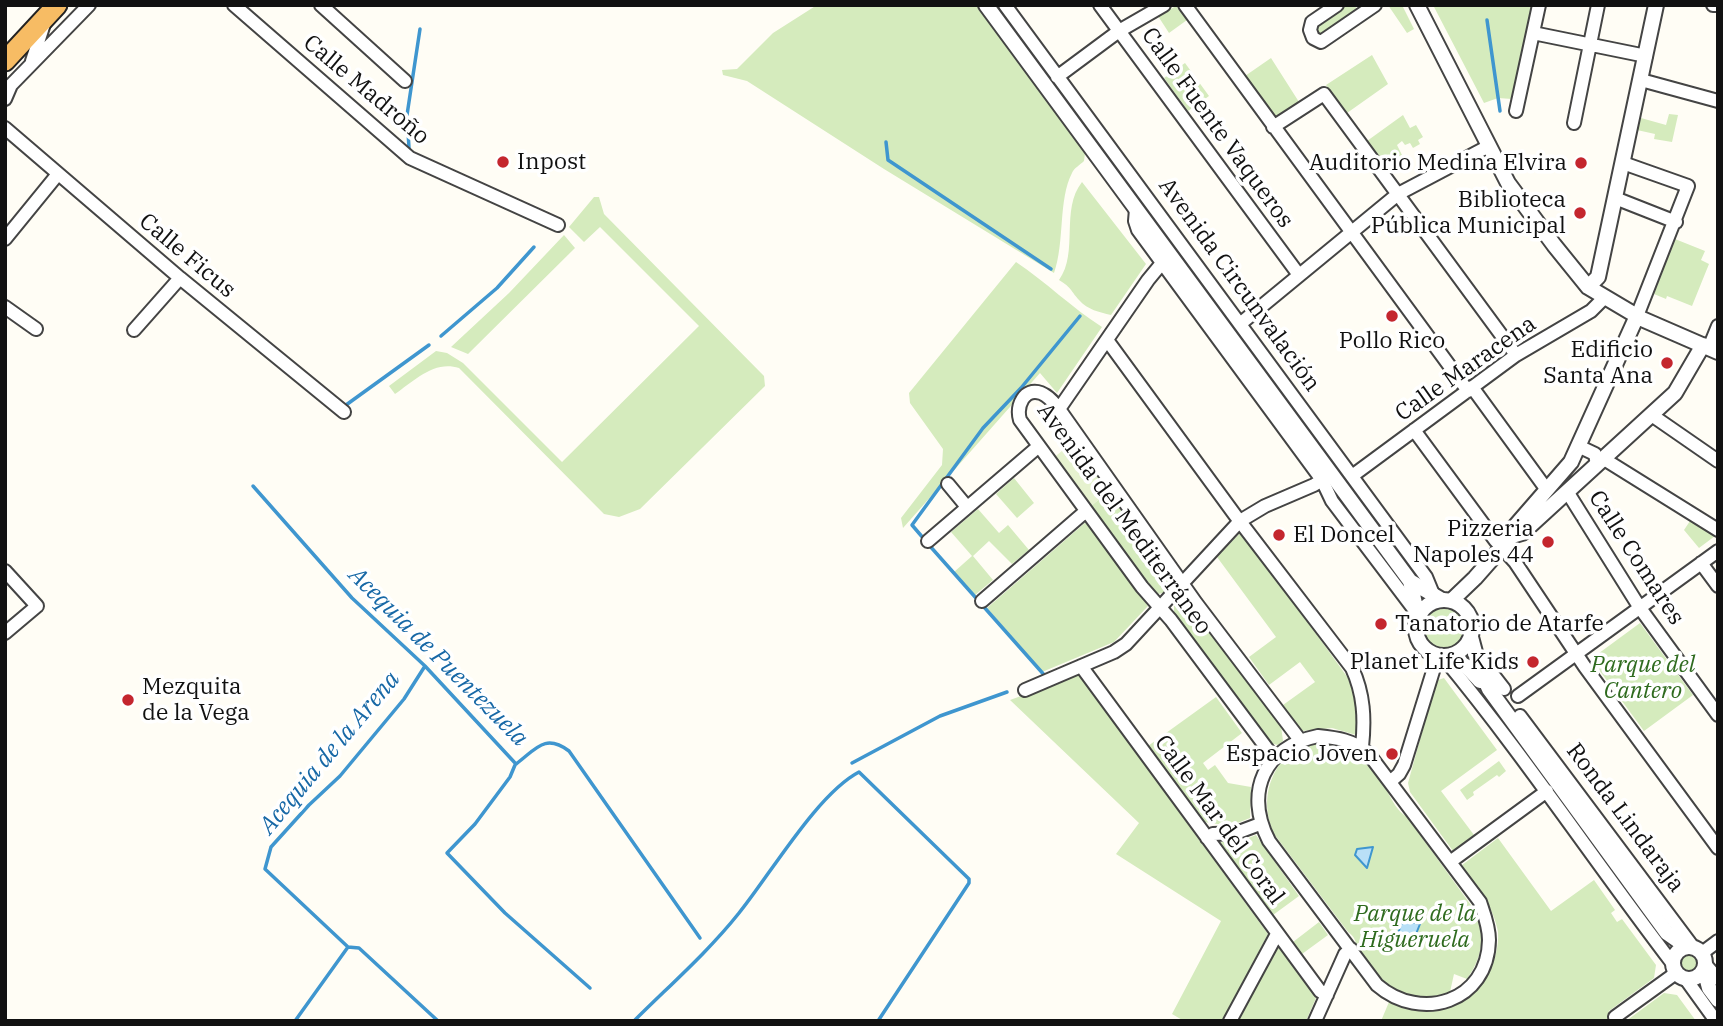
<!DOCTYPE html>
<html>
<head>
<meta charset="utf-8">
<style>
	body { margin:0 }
	#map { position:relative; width:1723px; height:1026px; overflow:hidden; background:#fffdf5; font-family:"IBM Plex Serif",serif }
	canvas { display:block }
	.frame { position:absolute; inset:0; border:7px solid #111; pointer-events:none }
</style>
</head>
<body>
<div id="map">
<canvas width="1723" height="1026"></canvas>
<div class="frame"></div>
</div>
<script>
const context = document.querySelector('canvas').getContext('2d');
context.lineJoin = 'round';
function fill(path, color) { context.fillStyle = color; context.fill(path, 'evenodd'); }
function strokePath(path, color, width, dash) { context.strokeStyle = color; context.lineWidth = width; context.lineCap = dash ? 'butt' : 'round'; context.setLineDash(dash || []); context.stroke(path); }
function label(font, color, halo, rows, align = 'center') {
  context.font = font + ' "IBM Plex Serif",serif'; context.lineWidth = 7; context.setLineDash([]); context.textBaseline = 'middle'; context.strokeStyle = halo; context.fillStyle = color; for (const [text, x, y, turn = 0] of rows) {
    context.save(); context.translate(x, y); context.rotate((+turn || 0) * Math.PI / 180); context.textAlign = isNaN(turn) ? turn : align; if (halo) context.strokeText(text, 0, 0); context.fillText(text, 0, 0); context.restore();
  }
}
const green = new Path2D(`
	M817 5 978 7 1085 153 1084 161C1080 165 1074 168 1072 173 1058 200 1065 242 1054 273L884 169 747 81 723 75 722 70 737 69 773 33Z
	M1343 5 1355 6 1358 12 1321 39 1315 36V23Z
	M1388 5H1402L1414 29 1407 33Z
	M1433 5H1534L1512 99 1498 98 1484 103Z
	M1176 6 1187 20 1169 33 1158 16Z
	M1372 55 1388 84 1347 113 1326 85Z
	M1271 58 1299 102 1275 118 1245 76Z
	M1185 63 1209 96 1188 111 1164 78Z
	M1669 114 1678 115 1672 142 1654 139 1655 134 1637 130 1641 118 1666 125Z
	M1403 115 1410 128 1416 125 1423 137 1418 140 1420 144 1413 148 1410 143 1405 145 1402 141 1397 145 1402 155 1383 165 1367 141Z
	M1082 182 1146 264 1111 315C1099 312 1088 310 1079 300 1070 290 1072 288 1059 280 1079 252 1060 210 1082 182Z
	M594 197H599L604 214 764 376 765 386 640 509 619 517 604 514 459 368C434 360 414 381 395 394L389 386 436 351 447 353 463 363 562 462 699 326 600 227 584 242 569 227Z
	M564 235 575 248 468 354 451 347 509 293Z
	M1675 239 1705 251 1701 260 1709 264 1692 306 1667 296 1666 299 1654 294Z
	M1016 262C1046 282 1072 308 1102 327L1057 393 1040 373 903 528 901 518 942 465 943 449 910 403 909 393Z
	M1014 478 1034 503 1017 518 996 494Z
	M1109 491 1117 503H1123L1175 579C1173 589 1165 594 1156 594L1141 580V574L1110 532 1105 531 1097 521 1098 516 1091 506Z
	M978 509 999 533 1008 525 1029 550 1012 564 989 541 973 556 993 580 975 595 954 572 972 556 951 532Z
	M1690 521 1715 536 1699 548 1684 530Z
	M1086 522 1148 606 1114 642 1042 672 987 608Z
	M1242 531 1348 678 1356 701V735L1332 728 1302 731 1283 705 1315 682 1300 662 1269 685 1249 657 1276 637 1217 557Z
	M1182 600 1189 602 1281 726 1283 741 1278 745 1269 743 1174 615V606Z
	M1423 627a21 21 0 1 1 42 0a21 21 0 1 1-42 0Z
	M1640 623 1693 695 1644 731 1591 659Z
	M1079 675 1268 934 1222 1021H1184L1172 1014 1221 921 1116 854 1139 823 1010 700Z
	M1444 678 1497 750 1441 791 1474 835 1453 851 1410 792 1408 783 1435 685 1438 680Z
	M1216 697 1242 733 1203 763 1208 770 1215 765 1228 783 1251 787 1250 818 1230 826 1204 822 1148 746Z
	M1316 744C1347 745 1359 753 1377 777 1380 781 1385 786 1387 791 1392 800 1397 811 1407 817L1476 912C1486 936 1482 958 1467 979L1454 974 1450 992C1407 1007 1380 987 1359 950 1355 943 1356 937 1348 932L1274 834C1263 809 1265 785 1281 762L1285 765 1299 753 1298 749Z
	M1499 761 1506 771 1499 777 1497 775 1473 792 1474 795 1467 800 1460 790Z
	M1256 835 1299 896 1273 915 1220 842H1238Z
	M1498 838 1551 911 1594 880 1615 910 1611 913 1617 922 1622 919 1656 965 1654 978 1609 1011 1616 1021H1381L1389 1002C1429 1017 1464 1014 1488 973 1495 961 1499 946 1498 932 1494 907 1476 885 1462 865Z
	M1319 922 1328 935 1302 954 1293 942Z
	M1278 946 1316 998 1306 1021H1237Z
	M1679 963a10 10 0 1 1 20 0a10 10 0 1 1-20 0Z
	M1664 993 1677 995 1696 1021H1626Z`);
const pitch = new Path2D(`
	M1073 442 1109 491 1091 506 1059 461H1054L1052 459Z`);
const water = new Path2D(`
	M1373 847 1367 868 1355 855 1357 849Z
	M1403 920 1420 924 1414 939 1398 933Z`);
const stream = new Path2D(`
	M1487 20 1500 111
	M886 142 888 160 1051 269
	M409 148 407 115 420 29
	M441 336 497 288 534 247
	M346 405 429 345
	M253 486 352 598 425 666 516 764C536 749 545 733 569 751L700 938
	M924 539 912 525 983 428 1021 388 1080 316
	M929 545 1046 677
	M852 763 940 716 1007 692
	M515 765 510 777 475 824 447 853 505 913 590 988
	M348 947 359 948 438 1021
	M295 1021 348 947 265 869 271 847 309 805 340 776 404 699 425 666
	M634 1021C669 986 708 952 739 913 770 875 817 794 859 772L969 879V883L878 1021`);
const minor = new Path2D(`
	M234 5 410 158 558 225
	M321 5 405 81
	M1005 5 1426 577 1433 594
	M1100 5 1299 275
	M1185 5 1468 391
	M1337 5 1312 22 1310 30 1313 38 1321 42 1375 5
	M1713 5H1716
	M1533 33 1646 56
	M32 61 44 24
	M1057 77 1119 31 1164 5
	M1641 80 1718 101
	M5 99 11 85 89 5
	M1516 111 1539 5
	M1574 123 1598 5
	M1273 127 1324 94 1516 355
	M5 128 180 278 344 412
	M1623 163 1688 186 1637 316
	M1615 198 1676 222
	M1136 209 1135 221 1138 230 1322 480 1332 501 1416 612
	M5 239 58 174
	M5 307 36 329
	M1240 324 1398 194 1489 146
	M134 330 180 278
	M1107 340 1235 515 1352 668C1364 694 1365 719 1362 747
	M1709 348 1718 326
	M1472 387 1547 490
	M1059 409 1148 280 1162 263
	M1653 416 1718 461
	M1414 430 1495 540 1515 562 1585 667 1718 848
	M1578 446 1595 454 1597 465
	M1604 459 1718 530
	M1352 476 1516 355 1591 311 1604 298
	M948 484 967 507
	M1568 493 1640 608 1718 715
	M928 541 1039 446
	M1701 563 1718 586
	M5 571 37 606 5 633
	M982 601 1086 511
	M1476 653 1504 689
	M1442 656C1524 755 1595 862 1673 964
	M1081 666 1320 991 1327 995
	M1025 690 1114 652 1126 644 1240 521 1265 506 1314 485 1328 476
	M1518 696 1718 551
	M1520 716 1693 947
	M1318 736C1337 738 1353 740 1368 753L1480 902C1484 914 1489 926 1489 940 1488 1002 1421 1023 1377 985L1269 841C1244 792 1264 747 1318 736Z
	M1274 758 1171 620 1142 587 1020 420C1016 406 1024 387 1041 393 1049 396 1054 403 1059 409L1196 603 1300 740
	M1391 781 1399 774 1404 765 1438 655
	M1207 838 1213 834 1236 833 1260 824
	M1450 862 1547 791
	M1702 953 1718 941
	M1705 964 1718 979
	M1685 978 1716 1021
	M1615 1017 1676 973
	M1230 1021 1277 934
	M1315 1021 1345 954 1351 949`);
const tertiary = new Path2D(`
	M986 5 1410 581 1418 617
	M1417 5 1508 183 1554 245 1588 287 1642 319 1718 352
	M1588 287 1598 277 1656 5
	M1512 536 1522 533 1675 393 1703 345
	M1410 581 1442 600
	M1416 628a28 28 0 1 1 56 0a28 28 0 1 1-56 0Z
	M1451 601 1475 578 1512 536 1511 531 1571 462 1637 316
	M1471 637 1479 667 1489 689 1667 933 1687 947
	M1448 656 1466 666 1480 681
	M1673 963a16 16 0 1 1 32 0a16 16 0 1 1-32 0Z
	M1704 969 1709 988 1718 1000`);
const trunk = new Path2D(`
	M5 61 57 5`);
const markers = [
	[503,162,7,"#c4262e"],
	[1581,163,7,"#c4262e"],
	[1580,213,7,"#c4262e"],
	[1392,316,7,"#c4262e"],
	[1667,363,7,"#c4262e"],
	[1279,535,7,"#c4262e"],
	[1548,542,7,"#c4262e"],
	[1381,624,7,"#c4262e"],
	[1533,662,7,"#c4262e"],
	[128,700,7,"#c4262e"],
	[1392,754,7,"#c4262e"]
];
const streetNames = [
	["Calle Madroño",366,90,40],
	["Calle Fuente Vaqueros",1217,128,54],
	["Calle Ficus",187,256,40],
	["Avenida Circunvalación",1239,285,54],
	["Calle Maracena",1466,369,-35],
	["Avenida del Mediterráneo",1124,519,54],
	["Calle Comares",1636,558,57],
	["Ronda Lindaraja",1625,818,53],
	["Calle Mar del Coral",1219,820,54]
];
const poiNames = [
	["Inpost",517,162,"left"],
	["Auditorio Medina Elvira",1567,163],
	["Biblioteca",1566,200],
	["Pública Municipal",1566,226],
	["Pollo Rico",1392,341,"center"],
	["Edificio",1653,350],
	["Santa Ana",1653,376],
	["Pizzeria",1534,529],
	["Napoles 44",1534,555],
	["El Doncel",1293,535,"left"],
	["Tanatorio de Atarfe",1395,624,"left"],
	["Planet Life Kids",1519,662],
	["Mezquita",142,687,"left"],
	["de la Vega",142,713,"left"],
	["Espacio Joven",1378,754]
];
const parkNames = [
	["Parque del",1643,665],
	["Cantero",1643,691],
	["Parque de la",1415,914],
	["Higueruela",1415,940]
];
const waterNames = [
	["Acequia de Puentezuela",438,657,45],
	["Acequia de la Arena",330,753,-50]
];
fill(green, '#d5ebbd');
fill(pitch, '#e6f2cf');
fill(water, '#b9e0f7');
strokePath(water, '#3f96cf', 2);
strokePath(stream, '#3f96cf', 3.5);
strokePath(minor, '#444', 16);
strokePath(tertiary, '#444', 18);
strokePath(trunk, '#222', 23);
strokePath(minor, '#fff', 12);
strokePath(tertiary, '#fff', 14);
strokePath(trunk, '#f7bc64', 19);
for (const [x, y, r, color] of markers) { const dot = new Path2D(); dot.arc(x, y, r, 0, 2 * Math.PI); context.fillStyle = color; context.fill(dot); strokePath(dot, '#fff', 2.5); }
label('23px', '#111', '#fff', streetNames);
label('23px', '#111', '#fff', poiNames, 'right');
label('italic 23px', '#2f6b1f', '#fff', parkNames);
label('italic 24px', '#1768a6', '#fff', waterNames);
</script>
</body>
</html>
